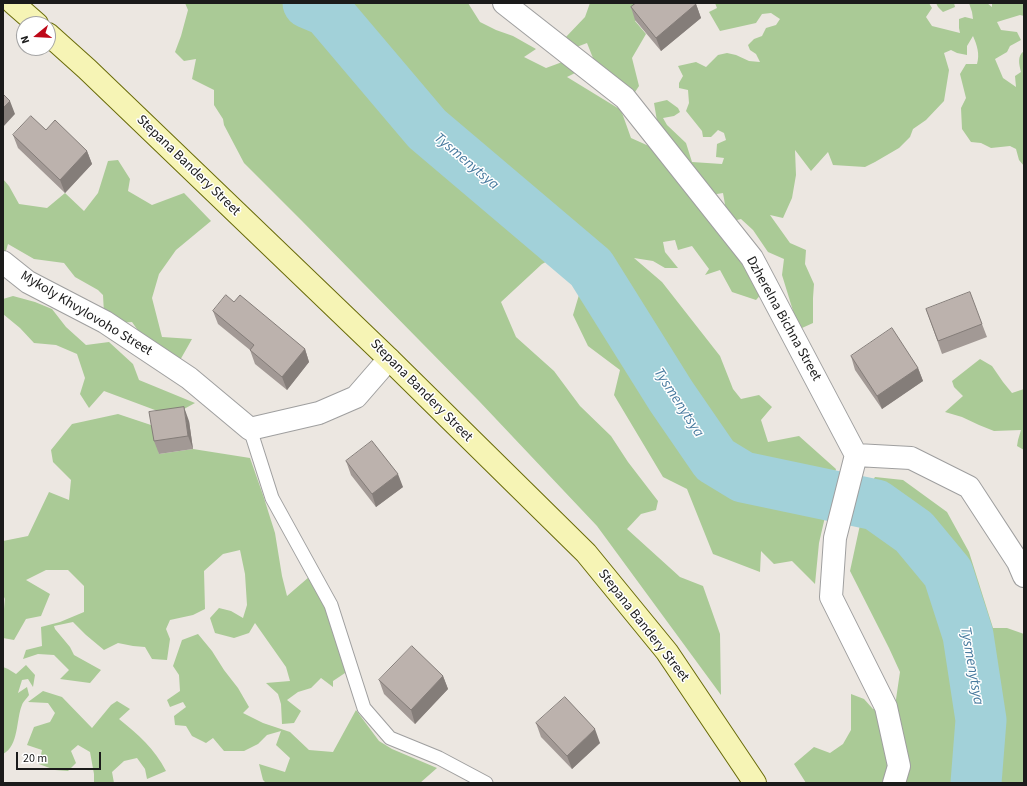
<!DOCTYPE html>
<html>
<head>
<meta charset="utf-8">
<style>
	body { margin:0 }
	#map { position:relative; width:1027px; height:786px; overflow:hidden; background:#ece7e1; font-family:"Source Sans 3",sans-serif }
	canvas { display:block }
	.frame { position:absolute; inset:0; border:4px solid #1b1b1b; pointer-events:none }
	.north { position:absolute; left:16px; top:16px; width:40px; height:40px; box-sizing:border-box; background:#fff; border:1px solid #a4a4a4; border-radius:50%; rotate:252deg; font-size:11px; font-weight:700; line-height:16px; text-align:center; color:#1b1b1b }
	.north::after { content:''; display:block; margin:auto; width:14px; height:18px; background:#be0818; clip-path:polygon(50% 0,100% 100%,50% 72%,0 100%) }
	.scale { position:absolute; left:16px; top:752px; width:85px; height:18px; box-sizing:border-box; border:2px solid #1b1b1b; border-top:0; padding-left:5px; font-size:12px; line-height:14px; white-space:nowrap; color:#1b1b1b; -webkit-text-stroke:3px #fff; paint-order:stroke }
</style>
</head>
<body>
<div id="map">
<canvas width="1027" height="786"></canvas>
<div class="frame"></div>
<div class="north">N</div>
<div class="scale">20 m</div>
</div>
<script>
const context = document.querySelector('canvas').getContext('2d');
context.lineJoin = 'round';
function fill(path, color) { context.fillStyle = color; context.fill(path, 'evenodd'); }
function strokePath(path, color, width, dash) { context.strokeStyle = color; context.lineWidth = width; context.lineCap = dash ? 'butt' : 'round'; context.setLineDash(dash || []); context.stroke(path); }
function label(font, color, halo, rows, align = 'center') {
  context.font = font + ' "Source Sans 3",sans-serif'; context.lineWidth = 3; context.setLineDash([]); context.textBaseline = 'middle'; context.strokeStyle = halo; context.fillStyle = color; for (const [text, x, y, turn = 0] of rows) {
    context.save(); context.translate(x, y); context.rotate((+turn || 0) * Math.PI / 180); context.textAlign = isNaN(turn) ? turn : align; if (halo) context.strokeText(text, 0, 0); context.fillText(text, 0, 0); context.restore();
  }
}
const forest = new Path2D(`
	M185 3H468L480 22 496 30 513 36 536 49 524 57 546 68 565 61 579 71 567 77 621 110 631 138 660 151 763 292 756 300 732 292 720 270 705 275 709 269 692 246 678 250 675 240 663 242 665 252 678 268H665L653 261 634 258 662 282 720 356 733 389 741 399 759 395 772 407 761 420 768 442 799 436 836 469 819 543 815 584 792 561 774 564 761 551 760 572 713 554 687 489 663 477 614 395 620 370 588 346 573 315 584 278 561 254 542 264 501 302 516 337 554 371 580 406 611 436 628 462 658 501 656 510 641 514 627 529 680 577 703 586 720 634 721 695 597 526 479 401 302 221 244 163 224 125 223 119 214 105V90L192 79 196 59 184 61 175 52 181 36 188 10Z
	M590 3H633L643 14 635 21 646 34 632 58 639 86 633 95 595 63 587 43 574 48 565 38 585 17Z
	M715 3H929L932 8 926 17 932 26 960 33 959 28V19L965 17 973 19 972 12 969 3H987L992 7V3H1024V16L1020 15 997 22 1001 30 1017 32 1021 40 1010 46 1007 52 995 59 1003 78 1016 87 1015 76 1021 72C1019 64 1017 56 1024 51V166L1019 160 1016 149 1010 146 991 148 981 143 971 142 962 129 961 108 966 98 960 74 966 64H977C980 54 977 45 973 36L967 46V55L957 53 951 50 944 53 949 70 944 101 926 120 913 129 910 137 899 148 875 162 865 167 833 165 828 152 811 171 795 150 796 175 792 198 783 218 770 215 790 243 806 250 805 264 814 284 813 298V323L802 328 794 314 782 275 784 259 768 252 753 230 741 219 733 221 727 216 723 193 717 194 706 195 657 121 654 103 667 100 678 108 680 112 674 116 663 118 667 125 686 143 692 162 722 164 724 158 716 157 717 144 726 140 724 133 718 130 711 137H703L702 131 686 111 689 103 688 90 679 88V83L683 76 678 66 696 62 706 67 718 55 727 53 736 55 749 61 760 62 756 54 750 50 748 45 754 39 762 36 766 28 776 25 780 19 771 13 762 14 756 23 720 31 709 12 717 8Z
	M936 3H954L955 7 943 12 938 7Z
	M118 160 130 179 128 191 152 205 184 193 211 221 176 250 159 274 152 298 162 337 192 339 179 362 148 345 132 322 117 323 104 313 103 295 98 290 75 277 64 263 34 259 8 244 3 261V179L9 186 19 204 47 208 65 193 84 211 98 193 108 161Z
	M13 296 35 302 52 309 66 327 86 345 109 342 133 364 139 380 195 403 171 416 104 391 89 408 80 394 85 378 77 354 56 345 34 343 20 328 3 314V299Z
	M980 359 992 366 1003 382 1012 393 1024 389V450L1017 446 1018 440 1021 430 994 431 979 425 962 417 945 412 963 396 954 387 952 381Z
	M118 414 154 426 159 454 193 449 250 458 263 495 275 533 282 576 287 596 309 577 327 607 348 671 333 681V687L321 678 311 688 298 692 287 700 301 711 294 723 282 724 281 704 278 694 266 683 290 681 286 667 255 623 249 633 234 638 215 633 210 618 219 608 231 611 243 618 247 605 245 574 240 550 223 554 204 571 205 609 193 615 170 620 166 629 170 639 167 660 152 659 145 647 133 646 118 643 104 650 86 635 73 622 54 626 55 629 70 647 74 655 101 670 90 683 60 679 69 670 54 655 38 654 23 659 26 650 42 646 41 627 60 622 84 612V586L68 570H46L26 580 50 594 41 616 26 619 14 640 3 638V621L5 597 3 601V541L28 536 49 492 69 500 71 480 53 462 51 450 72 424Z
	M875 477 903 480 947 512 969 552 993 628H1007L1024 634V783H806L794 764 814 747 830 753 843 744 851 730V694L864 699 873 709 895 706 900 672 889 648 850 571 868 488Z
	M198 634 212 651 224 670 238 688 249 707 243 713 263 723 290 732 309 750 333 752 356 710 379 741 392 749 437 768 420 783H266L263 780 259 764 285 772 290 758 276 745 281 731 267 735 258 744 244 751H224L213 738 206 743 192 736 186 726 175 725 174 716 186 707 183 702 170 707 167 700 180 691 179 675 173 666 182 640Z
	M26 665 35 675 33 687 28 679 22 680 18 693 27 687 29 695C27 698 23 702 22 705 16 719 19 746 3 754V667L8 669 16 674Z
	M43 691 62 697 92 728 111 705 117 701 130 709 119 719C139 735 154 748 166 771L147 779 145 769 137 758 124 761 112 772 114 783H94V774L90 752 78 745 71 751 76 763 68 771 55 770 39 764 42 750 27 745 34 727 50 722 55 713 48 703 28 702Z`);
const river = new Path2D(`
	M308 3 327 11 427 129 591 268 671 396 715 460 743 477 876 505 914 532 948 573 968 635 981 720 976 783`);
const lane = new Path2D(`
	M250 429 272 498 331 605 364 708 390 738 439 758 486 783`);
const street = new Path2D(`
	M504 3 625 98 752 258 856 455
	M3 262 28 282 105 322 189 378 250 429 319 413 356 397 389 359
	M856 455 835 538 831 597 886 707 899 766 894 783
	M856 455 911 458 969 487 1018 562 1024 576`);
const secondary = new Path2D(`
	M13 3 37 24
	M48 34 87 69 389 359 586 553 667 652 755 783`);
const wall = new Path2D(`
	M633 3H695L696 4 701 18 661 51 635 20 631 7 634 4Z
	M46 130 87 151 92 164 65 193 18 148 13 135Z
	M234 302 305 349 309 362 287 390 255 364 250 350 218 324 213 311Z
	M926 309 982 324 987 337 942 354Z
	M851 356 918 368 923 381 882 409 855 370Z
	M189 421 193 449 159 454 154 441Z
	M346 461 403 487 376 507 351 475Z
	M443 676 448 689 415 724 384 694 379 680Z
	M536 723 600 743 572 769 541 737Z`);
const shadedWall = new Path2D(`
	M696 4 701 18 661 51 656 38Z
	M10 101 15 114 3 127V108Z
	M87 151 92 164 65 193 60 180Z
	M305 349 309 362 287 390 282 377Z
	M918 368 923 381 882 409 877 396Z
	M184 407 189 421 193 449 188 436Z
	M398 474 403 487 376 507 372 494Z
	M443 676 448 689 415 724 411 710Z
	M595 729 600 743 572 769 567 756Z`);
const building = new Path2D(`
	M636 3H695L696 4 656 38 631 7Z
	M3 94 10 101 3 108Z
	M31 116 46 130 55 120 87 151 60 180 13 135Z
	M970 292 982 324 938 341 926 309Z
	M226 295 234 302 240 295 305 349 282 377 250 350 254 345 213 311Z
	M892 328 918 368 877 396 851 356Z
	M184 407 188 436 154 441 149 412Z
	M372 441 398 474 372 494 346 461Z
	M412 646 443 676 411 710 379 680Z
	M565 697 595 729 567 756 536 723Z`);
const streetNames = [
	["Stepana Bandery Street",188,166,44],
	["Mykoly Khvylovoho Street",86,314,31],
	["Dzherelna Bichna Street",783,319,61],
	["Stepana Bandery Street",421,391,45],
	["Stepana Bandery Street",643,626,52]
];
const waterNames = [
	["Tysmenytsya",466,162,40],
	["Tysmenytsya",678,403,57],
	["Tysmenytsya",971,666,80]
];
fill(forest, '#aaca96');
strokePath(river, '#a2d1d9', 51);
strokePath(lane, '#9f9f9f', 15);
strokePath(street, '#9f9f9f', 24);
strokePath(secondary, '#696b09', 24);
strokePath(lane, '#fff', 13);
strokePath(street, '#fff', 22);
strokePath(secondary, '#f6f4b5', 22);
fill(wall, '#a29995');
fill(shadedWall, '#847d79');
fill(building, '#bcb2ad');
strokePath(building, '#847d79', 1);
label('14px', '#1b1b1b', '#fff', streetNames);
label('italic 15px', '#497b9f', '#fff', waterNames);
</script>
</body>
</html>
